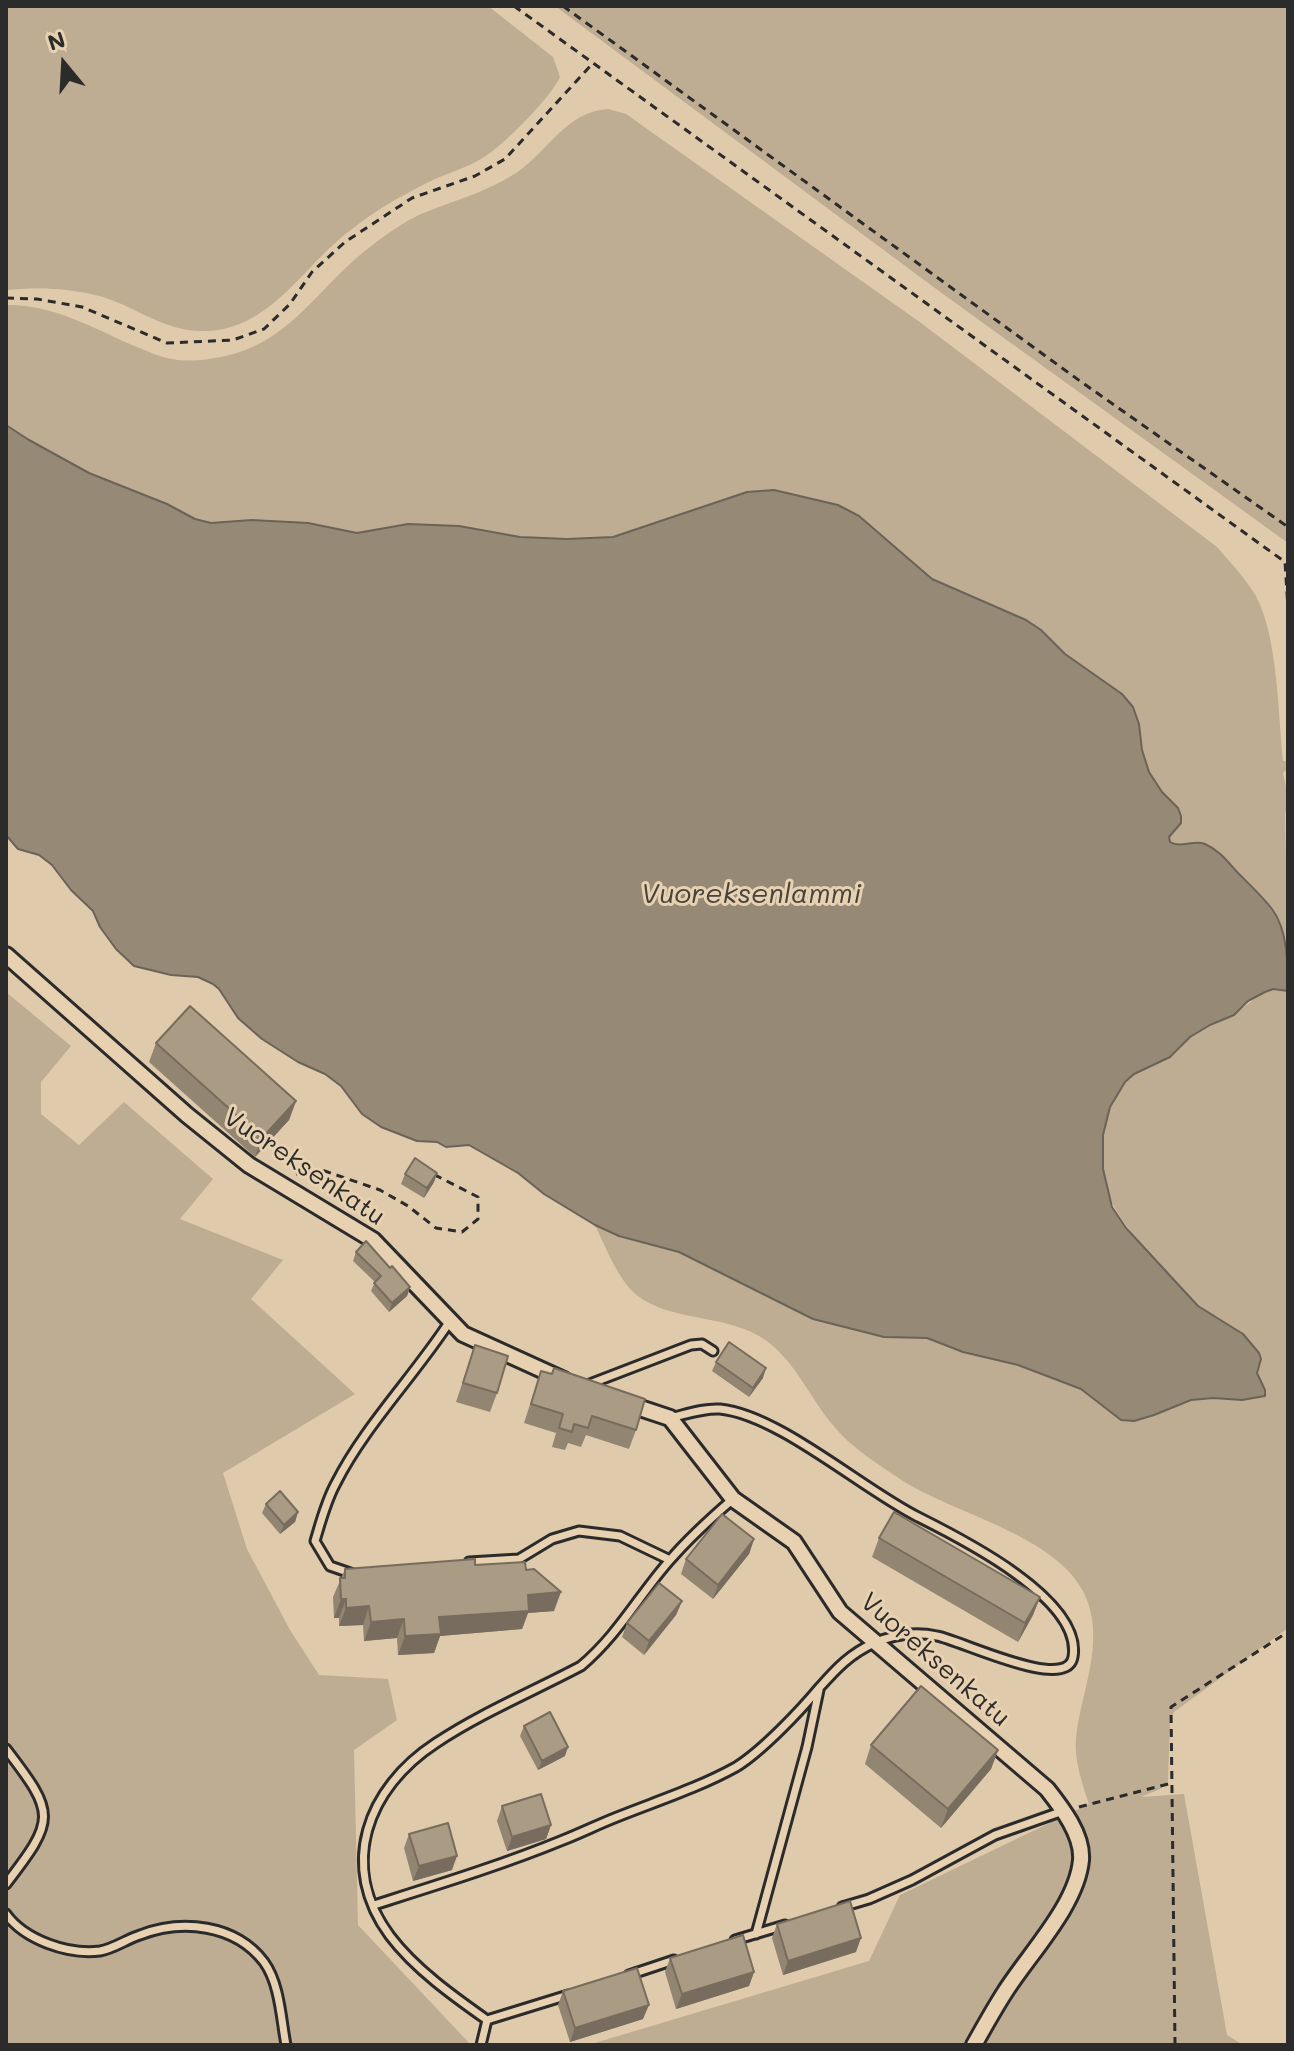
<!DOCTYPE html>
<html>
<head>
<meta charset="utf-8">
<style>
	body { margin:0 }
	#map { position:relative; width:1294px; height:2051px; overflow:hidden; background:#dfcaab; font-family:Mali,sans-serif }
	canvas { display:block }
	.frame { position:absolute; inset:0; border:8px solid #2b2b2b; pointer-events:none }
	.north { position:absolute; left:24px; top:24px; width:80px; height:80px; -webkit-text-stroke:6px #e7d1b0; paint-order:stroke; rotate:342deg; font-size:22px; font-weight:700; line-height:32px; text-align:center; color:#2b2b2b }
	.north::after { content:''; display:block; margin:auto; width:28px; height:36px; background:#2b2b2b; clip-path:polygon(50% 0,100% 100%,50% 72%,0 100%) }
</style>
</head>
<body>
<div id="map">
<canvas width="1294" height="2051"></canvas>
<div class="frame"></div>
<div class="north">N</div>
</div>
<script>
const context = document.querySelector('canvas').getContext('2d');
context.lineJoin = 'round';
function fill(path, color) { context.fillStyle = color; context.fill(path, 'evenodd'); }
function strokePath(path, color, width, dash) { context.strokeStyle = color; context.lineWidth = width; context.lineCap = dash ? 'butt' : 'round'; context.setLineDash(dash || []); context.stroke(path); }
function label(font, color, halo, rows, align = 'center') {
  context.font = font + ' Mali,sans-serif'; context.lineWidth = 6; context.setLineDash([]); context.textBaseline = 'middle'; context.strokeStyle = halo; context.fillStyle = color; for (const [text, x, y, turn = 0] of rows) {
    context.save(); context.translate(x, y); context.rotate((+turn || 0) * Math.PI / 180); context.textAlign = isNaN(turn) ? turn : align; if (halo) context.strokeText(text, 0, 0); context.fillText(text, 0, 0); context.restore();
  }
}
const green = new Path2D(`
	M6 6H488L553 57 560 77C550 98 510 138 490 153 474 165 454 171 435 179 406 193 377 209 352 229 303 265 272 329 206 331 167 333 138 308 103 297 71 288 38 287 6 290Z
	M555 6H1288V543L943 294Z
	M608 109 626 114 921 323 1217 547C1231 563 1245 578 1256 596 1278 638 1278 713 1283 761H1288V768L1283 773 1288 796 1285 816 1288 953 1284 948 1283 932 1274 911 1194 842 1179 846 1170 842 1169 837 1181 823 1178 808 1162 792 1149 772 1142 750 1139 724 1133 707 1122 694 1065 654 1041 630 1026 620 932 579 859 516 838 505 774 490 747 492 613 537 567 539 381 530 357 533 307 523 252 520 211 523 195 519 167 504 89 473 29 440 6 424V305C52 304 91 327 132 345 145 350 159 357 172 359 188 362 206 360 221 357 292 343 317 287 370 247 385 235 404 222 421 214 453 201 487 192 516 173 548 152 565 112 608 109Z
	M1273 989 1288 991V1628L1174 1712 1170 1722 1168 1781 1160 1789 1141 1797 1184 1794 1227 2035 1243 2045H588L869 1961 900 1895 1089 1804C1082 1784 1074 1759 1076 1738 1081 1691 1106 1642 1085 1595 1058 1536 955 1514 903 1481 878 1464 851 1448 832 1424 807 1394 794 1357 759 1336 720 1313 661 1322 630 1289 615 1271 605 1246 595 1225L619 1236 679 1252 719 1271 884 1337 927 1338 963 1352 1018 1365 1081 1389 1134 1421 1191 1400 1213 1398 1242 1400 1265 1393 1257 1373 1261 1359C1245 1330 1220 1326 1197 1305 1184 1293 1172 1278 1160 1265 1121 1223 1090 1187 1105 1125 1109 1109 1114 1093 1125 1081 1138 1068 1158 1064 1173 1055 1180 1050 1183 1043 1190 1037 1203 1027 1219 1024 1233 1015 1248 1006 1256 994 1273 989Z
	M6 992 71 1046 41 1082V1114L79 1145 124 1102 213 1179 180 1219 283 1260 251 1299 355 1394 223 1473 247 1549 290 1630 319 1675 388 1679 397 1720 354 1750 358 1925 471 2045H6Z`);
const water = new Path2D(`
	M6 425 29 440 89 473 167 504 195 519 211 523 252 520 308 523 357 533 408 524 459 526 520 537 567 539 613 537 747 492 774 490 838 505 859 516 932 579 1026 620 1041 630 1065 654 1122 694 1133 707 1139 724 1142 750 1149 772 1162 792 1178 808 1181 816V823L1169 837 1170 842C1182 849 1193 839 1205 844 1219 850 1228 862 1238 873 1249 884 1262 896 1272 909 1288 930 1288 966 1288 991L1273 989 1265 992 1248 1001 1234 1015 1210 1025 1190 1037 1170 1057 1134 1074 1125 1082 1110 1107 1103 1135V1169L1112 1207 1126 1228 1198 1306 1243 1334 1259 1353 1261 1359 1257 1373 1265 1390V1396L1242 1400 1213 1398 1191 1400 1154 1415 1134 1421 1121 1420 1081 1389 1018 1365 963 1352 927 1338 884 1337 813 1319 679 1252 619 1236 595 1225 544 1194 518 1173 469 1145 446 1147 437 1142 417 1141 381 1127 362 1114 341 1086 325 1074 298 1062 262 1039 238 1018 219 989 213 984 198 977 171 975 134 966 116 949 100 927 93 911 71 890 52 865 39 855 18 849 6 835Z`);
const path = new Path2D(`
	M514 6 1285 562 1288 608
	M563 6 1080 381 1288 527
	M6 298 37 299 82 307 167 343 233 340 264 329 290 304 312 272 345 242 412 198 475 176 505 159 593 63
	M296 1174 319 1169 380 1190 408 1206 436 1228 462 1232 478 1219V1197L433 1174
	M1079 1807 1172 1783
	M1175 2045 1171 1707 1288 1632`);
const lane = new Path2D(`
	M587 1385 691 1345 702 1344 713 1351
	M469 1562 519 1559 552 1539 579 1531 620 1536 670 1560
	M353 1574 330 1566 315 1541C321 1521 326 1501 336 1483 364 1427 415 1375 450 1321
	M6 1749C56 1814 56 1819 6 1884
	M374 1905C437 1885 502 1865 563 1840 581 1833 599 1824 617 1817 657 1801 698 1788 736 1767 762 1751 800 1711 820 1687 837 1668 850 1654 874 1643 895 1634 915 1631 937 1636 960 1640 1067 1693 1073 1657 1083 1599 960 1538 918 1517 862 1489 779 1415 720 1409 703 1408 687 1414 670 1418
	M842 1907 869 1899 912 1880 995 1835 1063 1811
	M6 1914C25 1940 68 1955 100 1951 113 1949 127 1939 140 1935 182 1919 235 1924 264 1962 280 1984 281 2019 286 2045
	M756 1934 807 1747 819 1690
	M735 1940 785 1925
	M629 1975 674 1960
	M487 2020C453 1996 415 1969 390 1936 338 1866 367 1788 436 1743 481 1713 534 1691 581 1666 618 1635 639 1595 670 1560 689 1538 711 1518 733 1499
	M481 2045 487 2020 568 1995`);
const street = new Path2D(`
	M6 955 187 1115 249 1165 373 1240 463 1334 564 1380
	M625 1403 670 1418 733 1499 794 1542 840 1612 1047 1789C1062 1808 1083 1835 1081 1860 1077 1905 1029 1954 1005 1992 994 2009 984 2027 974 2045`);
const wall = new Path2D(`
	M156 1043 296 1101 289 1120 255 1157 149 1062Z
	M437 1173 434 1182 424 1198 401 1184 405 1174Z
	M356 1252 390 1268 410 1287 407 1296 389 1312 371 1291 375 1282 353 1261Z
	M475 1345 497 1393 490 1412 456 1402Z
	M716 1362 763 1378 749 1397 712 1371Z
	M541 1371 636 1430 629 1449 586 1435 581 1447 568 1443 565 1450 552 1447 556 1433 524 1423Z
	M266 1504 298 1512 295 1522 280 1534 262 1513Z
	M879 1538 1040 1597 1033 1615 1018 1642 872 1557Z
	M754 1539 749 1554 713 1599 681 1574 686 1559Z
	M475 1565 526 1570 554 1611 528 1613 522 1629 440 1636 434 1653 398 1655 397 1638 364 1641 363 1625 339 1626V1618H334L333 1597 345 1569Z
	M682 1601 676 1615 644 1655 622 1637 627 1623Z
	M524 1726 565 1756 538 1770 520 1736Z
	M871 1745 998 1750 991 1769 941 1828 865 1764Z
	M502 1806 551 1825 546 1839 507 1851 497 1821Z
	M409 1834 452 1870 413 1881 404 1848Z
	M777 1924 856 1952 783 1975 772 1938Z
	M670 1958 754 1972 749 1986 676 2009 665 1972Z
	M563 1991 643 2019 570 2042 558 2005Z`);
const shadedWall = new Path2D(`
	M296 1101 289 1120 255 1157 262 1138Z
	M437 1173 434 1182 424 1198 427 1188Z
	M410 1287 407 1296 389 1312 392 1303Z
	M766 1368 763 1378 749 1397 753 1388Z
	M298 1512 295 1522 280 1534 284 1525Z
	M754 1539 749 1554 713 1599 718 1585Z
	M561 1592 554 1611 528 1613 522 1629 440 1636 434 1653 398 1655 405 1636 439 1617 528 1595Z
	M1040 1597 1033 1615 1018 1642 1025 1623Z
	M341 1599H346L339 1618H334Z
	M682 1601 676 1615 644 1655 649 1641Z
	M369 1606 363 1625 339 1626 346 1608Z
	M404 1619 397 1638 364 1641 371 1622Z
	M568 1747 565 1756 538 1770 542 1761Z
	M998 1750 991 1769 941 1828 948 1809Z
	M551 1825 546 1839 507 1851 512 1837Z
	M457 1856 452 1870 413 1881 419 1866Z
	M861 1938 856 1952 783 1975 788 1961Z
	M754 1972 749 1986 676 2009 682 1994Z
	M649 2005 643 2019 570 2042 575 2028Z`);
const building = new Path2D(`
	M190 1006 296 1101 262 1138 156 1043Z
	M415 1158 437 1173 427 1188 405 1174Z
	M366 1241 390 1268 392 1266 410 1287 392 1303 374 1283 381 1276 356 1252Z
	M729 1342 766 1368 753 1388 716 1362Z
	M475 1345 508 1356 497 1393 463 1383Z
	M554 1368 645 1399 636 1430 592 1416 588 1428 574 1424 572 1432 559 1428 563 1414 531 1404 541 1371 552 1374Z
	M280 1491 298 1512 284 1525 266 1504Z
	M894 1512 1040 1597 1025 1623 879 1538Z
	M722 1514 754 1539 718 1585 686 1559Z
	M475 1559V1565L525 1562 526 1570 534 1569 561 1592 528 1595 529 1611 439 1617 441 1634 405 1636 404 1619 371 1622 369 1606 346 1608V1599H341L340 1578H345V1569Z
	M659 1583 682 1601 649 1641 627 1623Z
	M921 1686 998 1750 948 1809 871 1745Z
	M550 1712 568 1747 542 1761 524 1726Z
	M541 1794 551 1825 512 1837 502 1806Z
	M448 1823 457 1856 419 1866 409 1834Z
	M850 1901 861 1938 788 1961 777 1924Z
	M743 1935 754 1972 682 1994 670 1958Z
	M637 1968 649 2005 575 2028 563 1991Z`);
const streetNames = [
	["Vuoreksenkatu",304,1167,34],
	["Vuoreksenkatu",935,1660,41]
];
const waterNames = [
	["Vuoreksenlammi",751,894]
];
fill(green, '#bead93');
fill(water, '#968976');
strokePath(water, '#6b6358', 2);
strokePath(lane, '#2b2b2b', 13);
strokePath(street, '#2b2b2b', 20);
strokePath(path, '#2b2b2b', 3, [8, 6]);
strokePath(lane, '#e7d1b0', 7);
strokePath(street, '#e7d1b0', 14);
fill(wall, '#928572');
fill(shadedWall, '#776c5d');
fill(building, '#aa9b85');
strokePath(building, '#776c5d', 2);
label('26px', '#2b2b2b', '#e7d1b0', streetNames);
label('italic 28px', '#46423e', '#e7d1b0', waterNames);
</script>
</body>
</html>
